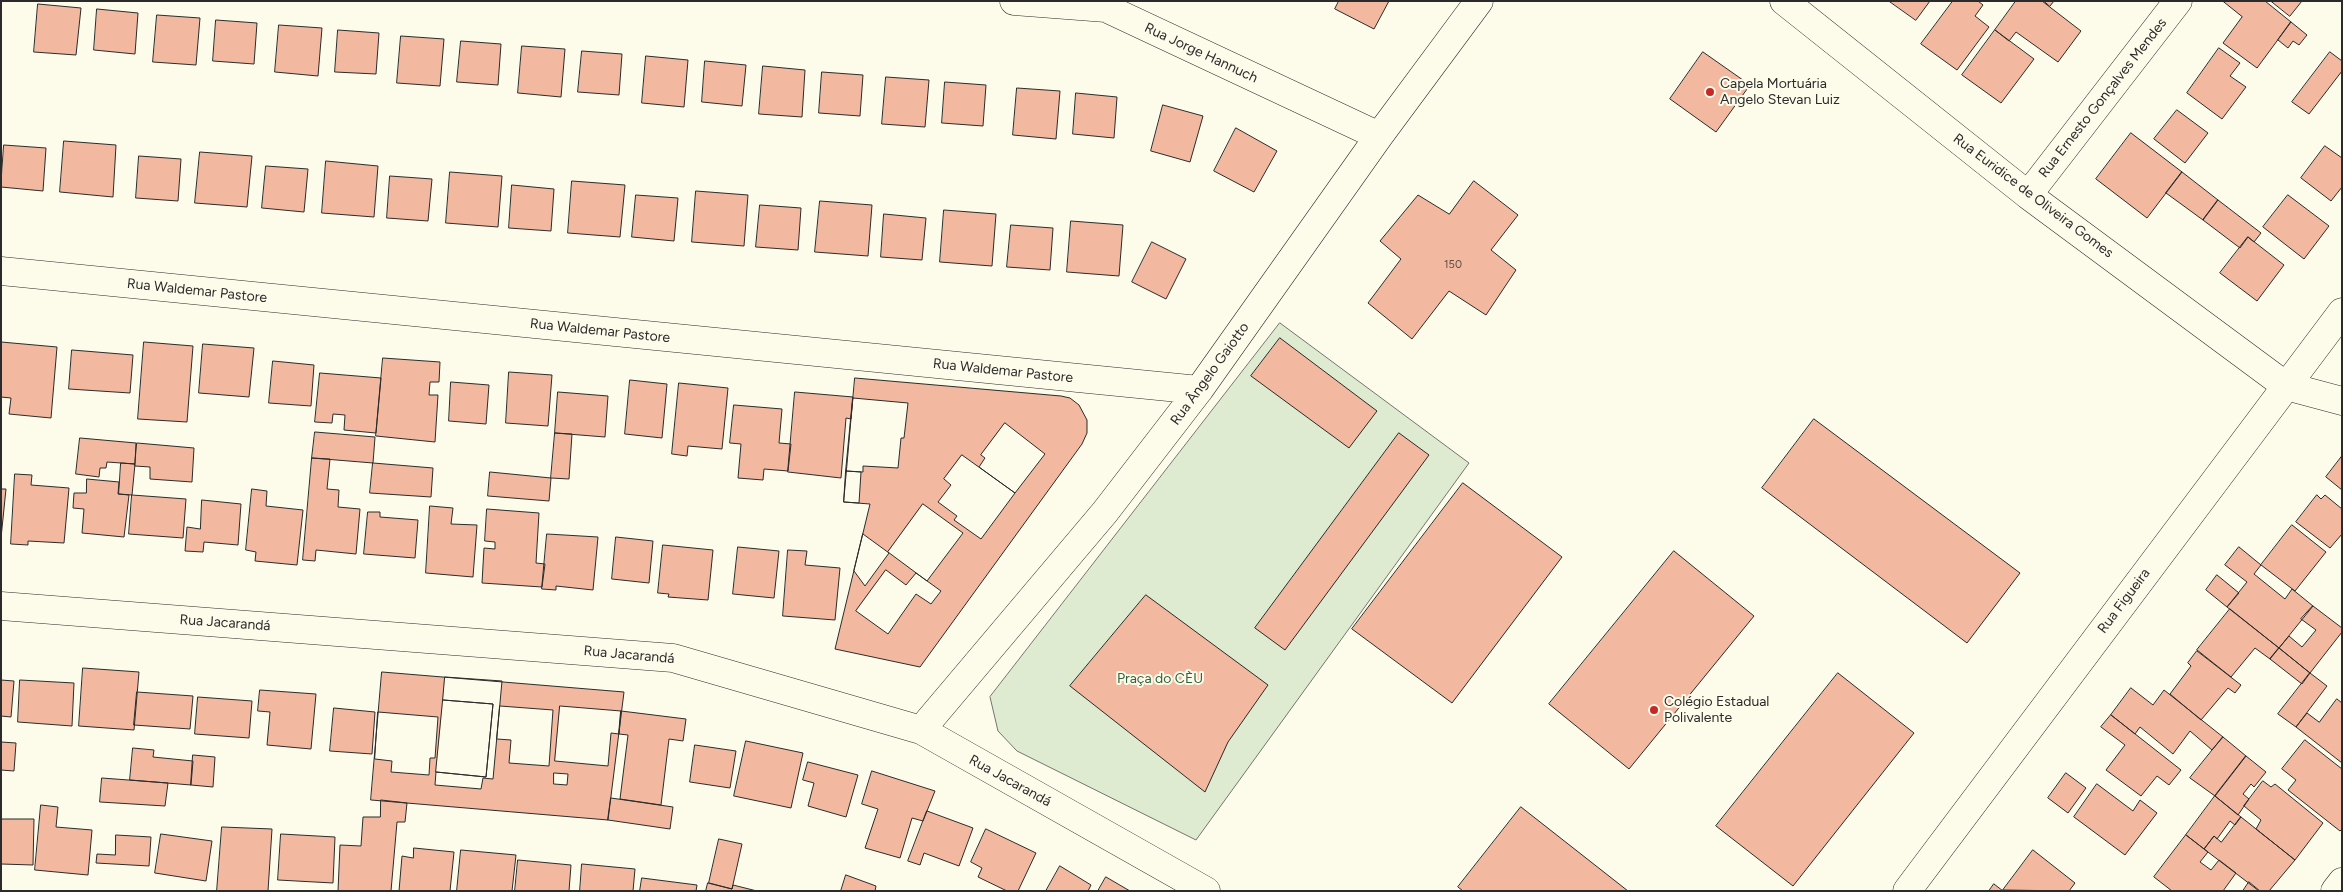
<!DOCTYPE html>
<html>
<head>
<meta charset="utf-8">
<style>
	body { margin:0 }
	#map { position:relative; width:2343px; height:892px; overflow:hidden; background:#fdfbea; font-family:Figtree,sans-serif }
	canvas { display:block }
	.frame { position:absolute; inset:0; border:2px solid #2b2b2b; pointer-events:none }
</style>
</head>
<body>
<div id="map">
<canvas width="2343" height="892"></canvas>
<div class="frame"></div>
</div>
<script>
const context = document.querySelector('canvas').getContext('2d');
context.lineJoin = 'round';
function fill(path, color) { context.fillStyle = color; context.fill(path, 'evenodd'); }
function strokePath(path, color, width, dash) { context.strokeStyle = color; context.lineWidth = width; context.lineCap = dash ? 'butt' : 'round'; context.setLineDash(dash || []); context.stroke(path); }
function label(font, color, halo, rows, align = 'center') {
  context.font = font + ' Figtree,sans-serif'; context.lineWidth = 4; context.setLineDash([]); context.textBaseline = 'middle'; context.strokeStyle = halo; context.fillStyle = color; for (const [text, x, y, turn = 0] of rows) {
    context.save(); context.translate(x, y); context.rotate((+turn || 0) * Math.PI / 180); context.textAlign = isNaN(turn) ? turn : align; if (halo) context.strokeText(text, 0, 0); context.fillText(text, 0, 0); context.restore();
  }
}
const green = new Path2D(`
	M1280 323 1469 463 1196 840 1017 751 998 731 990 697Z`);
const building = new Path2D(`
	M1339 1H1389L1374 29 1335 9Z
	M1889 1H1930L1916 20Z
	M1953 1H1978L1983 5 1975 16 1989 27 1957 70 1921 44Z
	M2016 1H2042L2081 31 2058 62 2016 32 2009 41 1995 30Z
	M2044 1H2054L2050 6Z
	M2223 1H2265L2291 22 2257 68 2223 43 2242 17Z
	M2271 1H2302L2290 16Z
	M38 4 81 8 76 55 34 52Z
	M97 9 138 13 135 54 94 50Z
	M157 15 200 18 196 65 153 62Z
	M216 20 257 23 254 64 213 61Z
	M2291 22 2307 35 2299 45 2293 41 2288 48 2278 40Z
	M279 25 322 28 318 76 275 72Z
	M338 30 379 33 376 74 335 72Z
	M1995 30 2034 59 2001 103 1962 75Z
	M401 36 444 39 440 86 397 83Z
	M461 41 501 44 498 85 457 82Z
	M522 46 565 49 561 97 518 93Z
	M2219 48 2240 63 2230 76 2246 87 2222 119 2187 93Z
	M582 51 622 54 619 95 578 92Z
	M1703 52 1750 85 1716 132 1670 99Z
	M2330 52 2342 61V71L2309 114 2292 102Z
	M646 56 688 60 684 107 642 103Z
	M705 61 746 65 742 106 702 102Z
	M763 66 805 70 802 117 759 114Z
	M822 72 863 75 860 116 819 113Z
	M886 77 929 80 925 127 882 124Z
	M945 82 986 85 983 126 942 123Z
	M1017 88 1060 91 1056 139 1013 135Z
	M1076 93 1117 97 1114 138 1073 134Z
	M1163 105 1203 116 1190 162 1151 151Z
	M2177 110 2208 133 2185 163 2154 139Z
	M1236 128 1277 151 1254 192 1214 171Z
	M2131 133 2182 172 2147 218 2096 179Z
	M64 141 116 145 113 197 60 192Z
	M4 145 46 148 43 191 1 187Z
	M2325 146 2342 158V187L2331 201 2301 178Z
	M200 152 252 156 247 207 195 203Z
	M139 156 181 159 178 201 136 198Z
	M326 161 378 166 374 217 322 213Z
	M266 166 308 169 304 212 262 208Z
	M450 172 502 176 498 227 446 223Z
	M2182 172 2218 200 2203 220 2166 193Z
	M390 176 432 179 428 221 387 218Z
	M572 181 625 185 620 237 568 233Z
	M1474 181 1518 215 1491 250 1516 270 1486 315 1449 291 1412 339 1368 303 1401 259 1380 241 1418 195 1449 214Z
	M512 185 554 189 551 231 509 228Z
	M696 191 748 195 744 246 692 242Z
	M636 195 678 198 674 241 632 237Z
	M2288 195 2329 226 2304 259 2263 227Z
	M2218 200 2261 233 2254 242 2248 237 2240 248 2203 220Z
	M820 201 872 205 868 256 815 252Z
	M760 205 801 208 798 250 756 247Z
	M944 210 996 214 992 266 940 262Z
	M884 214 926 218 922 260 881 257Z
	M1071 221 1123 225 1119 276 1067 272Z
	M1011 225 1053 228 1050 270 1007 267Z
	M2248 237 2284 265 2257 301 2220 273Z
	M1152 242 1186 259 1166 299 1132 282Z
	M1280 338 1377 411 1349 448 1251 376Z
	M1 342 57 347 51 418 9 414 11 398 1 397Z
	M144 342 193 346 187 422 138 419Z
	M203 344 254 348 249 397 199 393Z
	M72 350 133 355 130 393 69 389Z
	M383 358 440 362 439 382H430L429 395H438L435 442 376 436Z
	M273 361 314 365 311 406 269 403Z
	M509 372 552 375 548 426 506 423Z
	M320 373 381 378 376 433 344 430 345 415 333 414 332 423 315 422Z
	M855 378 1061 396 1070 398 1079 405 1087 420V433L1082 444 920 667 835 649 870 504 844 502Z
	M630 380 667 384 662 438 625 434Z
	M451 382 489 385 486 424 449 421Z
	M679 383 728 388 722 449 688 446 687 456 672 454Z
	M558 392 608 396 605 437 555 433Z
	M795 392 853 397 851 419 846 418 841 478 788 472Z
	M853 398 908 403 904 438H901L898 468 863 466V472L846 471Z
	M734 405 782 409 779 443 791 444 788 471 764 469 763 480 738 478 741 444 730 443Z
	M1814 419 2020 573 1967 643 1762 488Z
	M1005 423 1045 454 1015 493 979 467 985 458 981 455Z
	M315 432 375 437 373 463 312 458Z
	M555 433 572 434 569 479 551 478Z
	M1399 433 1429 455 1285 650 1255 628Z
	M80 438 136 443 135 464 107 462 106 468H100L99 477 76 474Z
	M137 443 194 448 192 482 150 479V467L135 466Z
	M962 455 1015 493 981 539 954 520 957 516 938 502 951 485 944 479Z
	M2342 456V490L2326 477Z
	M312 458 330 459 327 489 339 490 338 507 360 509 356 554 316 550 315 561 303 560Z
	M121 463 135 464 132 495 119 494Z
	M373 463 433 468 431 497 370 493Z
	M846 471 861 472 859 503 844 502Z
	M490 472 551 478 549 501 488 496Z
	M15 474 32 475 31 485 69 488 64 543 28 541V545L11 544Z
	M87 479 119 482 118 494 129 495 124 537 82 533 84 509 73 508 74 493H86Z
	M1463 483 1562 557 1452 703 1352 629Z
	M1 489H6L1 538Z
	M252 489 267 491 266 506 303 510 297 565 255 561 256 552 246 550Z
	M132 495 186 499 183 538 129 534Z
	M2317 495 2321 499 2325 495 2342 509V534L2330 548 2296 522Z
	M202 500 241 504 238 545 204 542 203 552 185 551 187 527 200 529Z
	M923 504 963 533 927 581 888 552Z
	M430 506 453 508 451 524 477 525 473 577 426 573Z
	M487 509 539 513 536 563 545 564 542 587 482 583 484 548 495 549V542L485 541Z
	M368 512H380V517L418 520 415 558 364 554Z
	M2292 525 2326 552 2295 591 2261 565Z
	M547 534 598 537 593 590 556 586V590L542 589Z
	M863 534 889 553 865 586 854 571Z
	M616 537 653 541 649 583 612 579Z
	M663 545 713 550 708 600 668 597 669 594 658 593Z
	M738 547 779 551 774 598 733 594Z
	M2239 547 2261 565 2254 574 2285 599 2292 589 2313 606 2279 648 2227 607 2247 582 2225 565Z
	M788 550 807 551 805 565 840 568 835 620 783 616Z
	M1674 551 1754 616 1629 769 1549 704Z
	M886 570 906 585 916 573 941 591 931 604 916 594 888 634 856 611Z
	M2217 575 2239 593 2227 607 2206 590Z
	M1146 595 1268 685 1228 742 1205 792 1070 686Z
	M2313 606 2342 628V632L2310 673 2279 648 2289 636 2302 647 2316 630 2301 619Z
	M2230 609 2279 648 2270 659 2255 648 2231 677 2197 650Z
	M2279 648 2310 673 2302 684 2270 659Z
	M2197 651 2241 685 2235 693 2228 688 2201 720 2170 694 2191 666 2188 663Z
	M83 668 139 672 134 730 79 726Z
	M382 672 624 692 608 820 371 800Z
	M1838 673 1914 733 1793 886 1716 826Z
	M2310 673 2327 686 2296 727 2278 714Z
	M445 677 502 681 493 779 483 778 481 789 435 785 436 772 486 777 493 704 443 700Z
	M1 680 14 681 11 717 1 716Z
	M20 680 74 683 72 726 18 722Z
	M2131 688 2153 705 2164 690 2223 737 2212 750 2190 731 2173 754 2140 727 2135 734 2111 715Z
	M260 690 316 694 311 749 267 745 270 712 258 711Z
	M137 692 193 696 190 729 134 725Z
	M198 697 252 701 249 738 195 734Z
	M2337 699 2342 703V763L2296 727 2307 713 2319 722Z
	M443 700 493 704 486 777 436 772Z
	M500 706 553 710 549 766 509 763 511 740 497 739Z
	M560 706 621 711 619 734 611 733 608 766 555 761Z
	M334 708 375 712 372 754 330 751Z
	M621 711 686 719 683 741 669 739 661 805 620 799 628 735 619 734Z
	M378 712 438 717 435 758H430L429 775 391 772 392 761 375 759Z
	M2111 715 2181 770 2169 785 2157 776 2141 796 2106 770 2125 745 2101 727Z
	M2223 737 2246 756 2215 796 2190 778Z
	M2305 740 2342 769V829L2340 831 2288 790 2296 780 2282 769Z
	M746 741 803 753 791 808 734 796Z
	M1 742 16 743 14 771 1 770Z
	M695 745 736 751 730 788 690 782Z
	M133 748 154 750 153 757 193 761 191 785 130 780Z
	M193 755 215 757 213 787 191 785Z
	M2246 756 2266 772 2254 787 2251 784 2243 794 2249 799 2238 815 2215 796Z
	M808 762 858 775 846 817 808 806 814 783 803 780Z
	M872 771 935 791 923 821 912 818 900 858 865 848 878 809 862 804Z
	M554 773 568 774 567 785 554 784Z
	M2066 773 2086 788 2068 813 2048 798Z
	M102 778 168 783 165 806 100 802Z
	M2263 781 2271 787 2275 784 2323 823 2295 860 2256 829 2261 820 2244 806Z
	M2097 784 2133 811 2140 800 2157 813 2125 855 2074 817Z
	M2215 796 2241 817 2235 825 2230 821 2217 839 2214 836 2204 849 2186 835Z
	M611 798 673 807 670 829 608 820Z
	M381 800 407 803 405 822H397L391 891H338L340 845 361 846 363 817H380Z
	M41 805 58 807 56 827 92 830 88 875 35 870Z
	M1521 807 1628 891H1463L1458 887Z
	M927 811 973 828 959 866 924 853 920 865 908 861Z
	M2241 817 2295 860 2269 891H2259L2204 849 2214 836 2221 842Z
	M1 819H34L33 865 1 864Z
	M222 827 272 829 268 891H217Z
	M986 829 1036 853 1018 891H1007L978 877 982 868 971 862Z
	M161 834 212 841 206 881 155 873Z
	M281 834 335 837 333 883 278 880Z
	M116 835 151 837 149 866 96 863 97 854 115 855Z
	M2186 835 2208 852 2200 862 2211 870 2219 860 2236 873 2223 891H2172L2154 877Z
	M719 839 742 844 732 889 709 883Z
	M414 848 454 852 450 891H399L402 856 413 858Z
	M461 850 516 855 512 891H457Z
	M2033 850 2075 883 2069 891 2003 890Z
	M518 860 571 865 569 891H515Z
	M582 864 635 869 633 891H580Z
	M1060 866 1091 885 1088 891H1046Z
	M846 875 876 886 875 891H841Z
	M1106 877 1130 891H1098Z
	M642 878 697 885 696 891H640Z
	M2249 882 2260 891H2243Z
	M708 883 732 889 733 885 757 891H706Z
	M1994 884 2003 891H1989Z`);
const minor = new Path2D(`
	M1014 1 1106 8 1379 136
	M1784 1 2028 195 2286 386 2342 401
	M2028 195 2178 1
	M1 271 1199 390
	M1 606 673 658 921 730 1206 891
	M921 730 1105 512 1199 390 1379 136 1479 1
	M2335 891 2342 882`);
const tertiary = new Path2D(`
	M1907 891 2342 312`);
const markers = [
	[1710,92,5,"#c62828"],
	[1654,710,5,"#c62828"]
];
const numberNames = [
	["150",1453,265]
];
const streetNames = [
	["Rua Jorge Hannuch",1201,53,25],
	["Rua Ernesto Gonçalves Mendes",2103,98,-52],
	["Rua Euridice de Oliveira Gomes",2033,196,37],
	["Rua Waldemar Pastore",197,291,6],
	["Rua Waldemar Pastore",600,331,6],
	["Rua Waldemar Pastore",1003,371,6],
	["Rua Ângelo Gaiotto",1210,374,-54],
	["Rua Figueira",2124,601,-53],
	["Rua Jacarandá",225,623,4],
	["Rua Jacarandá",629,655,5],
	["Rua Jacarandá",1010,781,29]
];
const poiNames = [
	["Capela Mortuária",1720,84],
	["Angelo Stevan Luiz",1720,100],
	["Colégio Estadual",1664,702],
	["Polivalente",1664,718]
];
const parkNames = [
	["Praça do CÈU",1160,679]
];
fill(green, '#deebd1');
strokePath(green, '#74746e', 1);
fill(building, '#f2b8a0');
strokePath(building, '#2b2b2b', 1);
strokePath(minor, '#2b2b2b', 29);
strokePath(tertiary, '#2b2b2b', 29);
strokePath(minor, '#fdfbea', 28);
strokePath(tertiary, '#fdfbea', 28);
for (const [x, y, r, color] of markers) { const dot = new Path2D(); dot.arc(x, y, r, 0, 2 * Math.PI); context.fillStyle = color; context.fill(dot); strokePath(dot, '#fdfbea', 2); }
label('11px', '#5d4e48', null, numberNames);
label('14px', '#2b2b2b', '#fdfbea', streetNames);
label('14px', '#2b2b2b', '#fdfbea', poiNames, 'left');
label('14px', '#34623c', '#fdfbea', parkNames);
</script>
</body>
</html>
